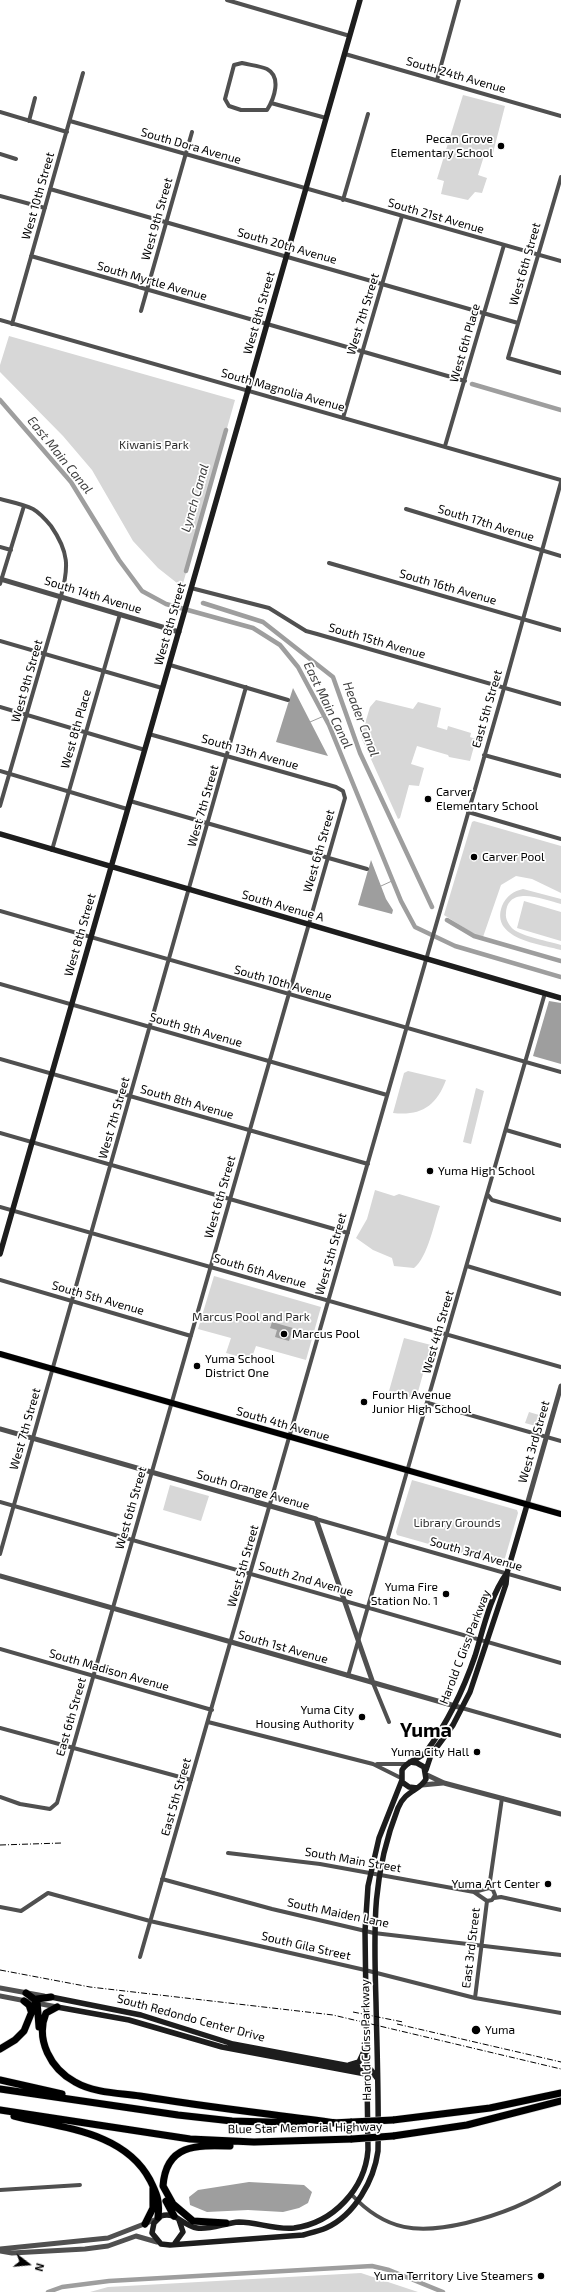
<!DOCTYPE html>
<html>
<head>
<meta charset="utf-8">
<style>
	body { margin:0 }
	#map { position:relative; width:561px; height:2292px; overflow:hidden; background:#fff; font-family:"Exo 2",sans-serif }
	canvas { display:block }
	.north { position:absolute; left:8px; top:2244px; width:40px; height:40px; -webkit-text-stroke:3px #fff; paint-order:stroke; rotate:106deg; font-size:11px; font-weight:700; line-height:16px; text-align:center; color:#000 }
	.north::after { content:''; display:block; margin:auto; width:14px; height:18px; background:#000; clip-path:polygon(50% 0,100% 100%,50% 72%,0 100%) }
</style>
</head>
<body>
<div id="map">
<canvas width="561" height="2292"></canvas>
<div class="north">N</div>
</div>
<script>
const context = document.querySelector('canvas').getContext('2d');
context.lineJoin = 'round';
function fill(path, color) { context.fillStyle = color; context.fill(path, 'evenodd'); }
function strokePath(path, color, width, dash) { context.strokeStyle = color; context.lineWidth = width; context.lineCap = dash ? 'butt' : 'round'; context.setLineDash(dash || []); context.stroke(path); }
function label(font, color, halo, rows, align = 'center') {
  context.font = font + ' "Exo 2",sans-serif'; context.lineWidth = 3.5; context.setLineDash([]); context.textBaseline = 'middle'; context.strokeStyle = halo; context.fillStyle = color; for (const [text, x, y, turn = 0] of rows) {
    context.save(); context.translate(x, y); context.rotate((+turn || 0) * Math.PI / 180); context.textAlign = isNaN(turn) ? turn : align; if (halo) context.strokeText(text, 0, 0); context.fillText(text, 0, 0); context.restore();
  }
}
const green = new Path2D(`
	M463 95 505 106 492 157 484 156 478 175 487 178 482 193 475 192 468 200 441 194 444 181 437 179Z
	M9 336 235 400 182 587 158 568 133 541 92 470 63 436 0 372V365Z
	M376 700 413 709 418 702 441 708 437 727 447 730 448 726 471 733 470 737 476 739 470 761 449 757 448 755 417 746 411 764 424 768 419 786 409 785 400 818 398 819 361 737 370 707Z
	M474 821 561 846V893L532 879 516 876 501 885 483 937 474 934 444 915 472 822Z
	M523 889 561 899V904C545 900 508 884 506 913 505 919 509 925 513 929 523 937 549 941 561 945V950C540 944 490 939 502 906 506 896 514 891 523 889Z
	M524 901 561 912V941L517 928Z
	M408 1071 446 1080C436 1107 420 1116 393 1113L404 1073Z
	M476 1088 484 1091 471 1144 463 1142Z
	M375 1190 394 1196 399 1194 440 1206C434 1223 428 1257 414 1268L394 1266 392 1258 373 1250 356 1238 367 1219Z
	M214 1276 321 1307 306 1360 256 1346 251 1360 226 1353 231 1338 198 1329Z
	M404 1338 431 1345 416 1399 389 1391Z
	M529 1412 546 1417 543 1428 525 1423Z
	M412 1480 517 1510 518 1513 503 1565 397 1535 396 1532Z
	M170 1485 209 1496 201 1521 163 1510Z
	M361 2273 418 2292H90L108 2287Z`);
const water = new Path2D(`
	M293 688 328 756 276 742Z
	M371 860 386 899 393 910 392 914 358 905Z
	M549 1001 561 1003V1064L533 1056Z
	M272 1322 293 1328 289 1341 275 1337 277 1330 270 1328Z
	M249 2182 304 2185 312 2192 308 2203 299 2208 283 2212 248 2210 207 2212 190 2205 189 2197 198 2190Z`);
const stream = new Path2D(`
	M310 722 324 716
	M381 886 392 881`);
const canal = new Path2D(`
	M472 384 561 410
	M0 400 71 482 119 560 142 591 166 604 253 628 280 645 298 667 329 725 401 901 415 927 455 946 561 977
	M186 571 226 430
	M203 603 263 622 333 677 360 753 432 907
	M447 920 474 936 561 961
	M48 2292 62 2287 109 2281 372 2266 389 2270 443 2292`);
const minor = new Path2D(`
	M227 0 350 36
	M345 54 561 116
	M242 63C250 65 260 66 267 69 282 77 274 99 267 110H241L229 106 225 99 234 65Z
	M437 80 459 0
	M271 103 326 118
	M0 112 67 132
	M29 121 35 98
	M70 121 561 261
	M0 154 16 159
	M561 177 508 358 561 373
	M50 189 518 323
	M0 196 45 208
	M343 200 368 114
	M31 256 465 381
	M141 311 192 132
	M0 320 561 480
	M12 324 83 73
	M343 418 402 216
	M445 446 504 245
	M0 499C11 502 23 504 33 509 40 513 46 520 51 526 69 552 69 567 61 596L0 806
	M406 509 561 556
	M0 547 11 550
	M329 563 561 630
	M0 584 24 506
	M191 588 269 608 306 631 317 634 561 704
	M0 641 162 688
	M170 665 288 700
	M0 707 145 750
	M484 755 561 776
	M0 771 127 809
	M130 801 367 869
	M468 812 561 839
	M52 850 120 614
	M0 911 561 1072
	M0 984 387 1095
	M0 1059 368 1164
	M506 1130 561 1146
	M0 1133 348 1233
	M488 1195 492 1200 561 1220
	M0 1207 561 1367
	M467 1266 561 1294
	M0 1280 191 1336
	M428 1403 561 1441
	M0 1502 561 1663
	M316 1519 561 1589
	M0 1554 246 687
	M0 1649 212 1710
	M348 1676 545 993
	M373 1683 389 1722
	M462 1708 561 1736
	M208 1722 373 1764 401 1778
	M0 1728 191 1780
	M377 1764H407
	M0 1797 20 1804 50 1809 57 1803 345 798 343 791 336 787 149 734
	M228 1853 320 1864 474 1892 489 1888 493 1890 495 1895 492 1900 487 1901 474 1892
	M162 1879 272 1909 374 1933 561 1955
	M489 1888 502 1798
	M494 1898 501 1897 561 1910
	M0 1907 21 1911 48 1893 150 1921 365 1970 475 1998 561 2013
	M140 1957 504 688 561 482
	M475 1998 487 1901
	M0 2190 80 2185
	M351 2194C386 2232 419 2234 466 2223 502 2214 529 2203 561 2183`);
const tertiary = new Path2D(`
	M0 579 179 632
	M0 1429 316 1519 373 1683
	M527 1505 561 1386
	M0 1576 462 1708
	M427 1775 444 1783 561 1814
	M422 1785 443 1783
	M0 1988 44 1996
	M0 1996 57 2007
	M0 2249 108 2238 157 2219
	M0 2251 12 2253 85 2249 108 2246 136 2236 157 2242`);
const secondary = new Path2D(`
	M0 834 561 998
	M0 1254 360 0
	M426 1770 431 1755 453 1725 470 1692 506 1584 507 1573 527 1505
	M402 1780 379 1838 368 1886 365 1931 368 2150C365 2189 333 2223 294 2228 275 2230 257 2222 239 2222 225 2223 210 2230 197 2228 183 2226 176 2211 161 2216L154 2223 152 2233 161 2244 170 2245 303 2235C310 2233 319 2231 326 2228 355 2215 374 2180 378 2151 379 2101 377 2052 376 2002 374 1930 371 1877 398 1808 405 1790 420 1791 426 1779L424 1767 417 1763 410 1762
	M417 1788 409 1787 402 1782V1770C407 1761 419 1759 426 1752 448 1722 463 1691 475 1656 483 1630 490 1596 507 1573
	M51 1997 141 2015 233 2044 371 2070 377 2078
	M57 2007 129 2020 222 2047 371 2075
	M349 2065 359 2062 365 2049
	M175 2243 183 2232 179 2220`);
const primary = new Path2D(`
	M0 1354 561 1514`);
const motorway = new Path2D(`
	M26 1993 37 2001 39 2027
	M24 2001 29 2005 31 2011
	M57 2007 46 2013C35 2040 51 2069 75 2082 94 2093 119 2093 140 2096 205 2107 271 2114 336 2123
	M0 2049 15 2040 24 2031 37 1999 51 1997
	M0 2080 62 2094
	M0 2089 178 2115 232 2121 304 2123
	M0 2110 190 2139 254 2142 352 2139
	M14 2116C61 2128 124 2131 150 2180 157 2194 160 2201 158 2217
	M393 2120 490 2108 561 2093
	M332 2123 352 2122
	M393 2136 467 2125 561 2101
	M166 2201 174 2216
	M226 2223 193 2221 173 2204 163 2186C166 2144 196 2145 230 2146
	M145 2224 153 2208V2188`);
const rail = new Path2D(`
	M0 1845 62 1843
	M0 1970 90 1987 333 2015 561 2069
	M353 2012 403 2022
	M397 2024 561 2062`);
const motorwayBridge = new Path2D(`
	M352 2122 393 2120
	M352 2139 393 2136`);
const markers = [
	[501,146,4,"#000"],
	[428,799,4,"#000"],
	[474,857,4,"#000"],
	[430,1171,4,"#000"],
	[284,1334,4,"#000"],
	[197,1366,4,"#000"],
	[364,1402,4,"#000"],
	[446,1594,4,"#000"],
	[362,1717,4,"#000"],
	[477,1752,4,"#000"],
	[548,1884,4,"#000"],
	[476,2030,5,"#000"],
	[541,2276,4,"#000"]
];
const streetNames = [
	["South 24th Avenue",456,75,16],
	["South Dora Avenue",191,146,16],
	["West 10th Street",38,196,-74],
	["South 21st Avenue",436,216,16],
	["West 9th Street",157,219,-74],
	["South 20th Avenue",287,246,16],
	["West 6th Street",525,264,-74],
	["South Myrtle Avenue",152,281,16],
	["West 8th Street",259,313,-74],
	["West 7th Street",363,314,-73],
	["West 6th Place",465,343,-74],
	["South Magnolia Avenue",283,390,16],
	["South 17th Avenue",486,523,17],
	["South 16th Avenue",448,587,16],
	["South 14th Avenue",93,595,17],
	["West 8th Street",170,624,-74],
	["South 15th Avenue",377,641,16],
	["West 9th Street",27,681,-74],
	["East 5th Street",487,709,-74],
	["West 8th Place",76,729,-74],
	["South 13th Avenue",250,752,16],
	["West 7th Street",203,806,-74],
	["West 6th Street",319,851,-74],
	["South Avenue A",283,906,16],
	["West 8th Street",80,935,-74],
	["South 10th Avenue",283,983,16],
	["South 9th Avenue",196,1030,16],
	["South 8th Avenue",187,1102,16],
	["West 7th Street",114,1118,-74],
	["West 6th Street",220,1197,-74],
	["West 5th Street",331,1254,-74],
	["South 6th Avenue",260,1271,16],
	["South 5th Avenue",98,1298,16],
	["West 4th Street",438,1332,-74],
	["South 4th Avenue",283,1424,16],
	["West 7th Street",25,1429,-74],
	["West 3rd Street",534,1442,-74],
	["South Orange Avenue",253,1490,16],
	["West 6th Street",131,1508,-74],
	["South 3rd Avenue",476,1554,16],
	["West 5th Street",243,1566,-74],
	["South 2nd Avenue",306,1579,16],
	["South 1st Avenue",283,1647,16],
	["Harold C Giss Parkway",465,1647,-69],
	["South Madison Avenue",109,1670,16],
	["East 6th Street",71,1717,-74],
	["East 5th Street",176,1797,-74],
	["South Main Street",353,1860,10],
	["South Maiden Lane",338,1913,12],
	["South Gila Street",306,1946,13],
	["East 3rd Street",471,1948,-83],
	["South Redondo Center Drive",191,2018,15],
	["Harold C Giss Parkway",366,2040,-91],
	["Blue Star Memorial Highway",305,2128,-1]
];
const poiNames = [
	["Pecan Grove",493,139,"right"],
	["Elementary School",493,153,"right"],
	["Carver",436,792],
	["Elementary School",436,806],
	["Carver Pool",482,857],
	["Yuma High School",438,1171],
	["Marcus Pool",292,1334],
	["Yuma School",205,1359],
	["District One",205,1373],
	["Fourth Avenue",372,1395],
	["Junior High School",372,1409],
	["Yuma Fire",438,1587,"right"],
	["Station No. 1",438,1601,"right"],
	["Yuma City",354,1710,"right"],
	["Housing Authority",354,1724,"right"],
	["Yuma City Hall",469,1752,"right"],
	["Yuma Art Center",540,1884,"right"],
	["Yuma",485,2030],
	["Yuma Territory Live Steamers",533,2276,"right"]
];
const parkNames = [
	["Kiwanis Park",154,445],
	["Marcus Pool and Park",251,1317],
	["Library Grounds",457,1523]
];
const waterNames = [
	["East Main Canal",60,455,51],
	["Lynch Canal",195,498,-74],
	["East Main Canal",328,705,64],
	["Header Canal",361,719,69]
];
const townNames = [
	["Yuma",426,1730]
];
fill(green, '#d7d7d7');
fill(water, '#9e9e9e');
strokePath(stream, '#9e9e9e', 1);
strokePath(canal, '#9e9e9e', 4.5);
strokePath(primary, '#dbdbdb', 7);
strokePath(motorway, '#dbdbdb', 8);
strokePath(minor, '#505050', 4);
strokePath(tertiary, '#505050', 5);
strokePath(secondary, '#1d1d1d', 5.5);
strokePath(primary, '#000', 6);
strokePath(motorway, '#000', 7);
strokePath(rail, '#000', 1, [6, 2, 1, 2]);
strokePath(motorwayBridge, '#dbdbdb', 8, []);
strokePath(motorwayBridge, '#000', 7);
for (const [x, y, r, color] of markers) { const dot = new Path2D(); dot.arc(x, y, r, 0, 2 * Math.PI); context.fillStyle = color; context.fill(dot); strokePath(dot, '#fff', 1.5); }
label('12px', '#000', '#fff', streetNames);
label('12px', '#000', '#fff', poiNames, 'left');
label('12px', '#2e2e2e', '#fff', parkNames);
label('italic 13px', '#3f3f3f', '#fff', waterNames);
label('bold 20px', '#000', '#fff', townNames);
</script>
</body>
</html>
